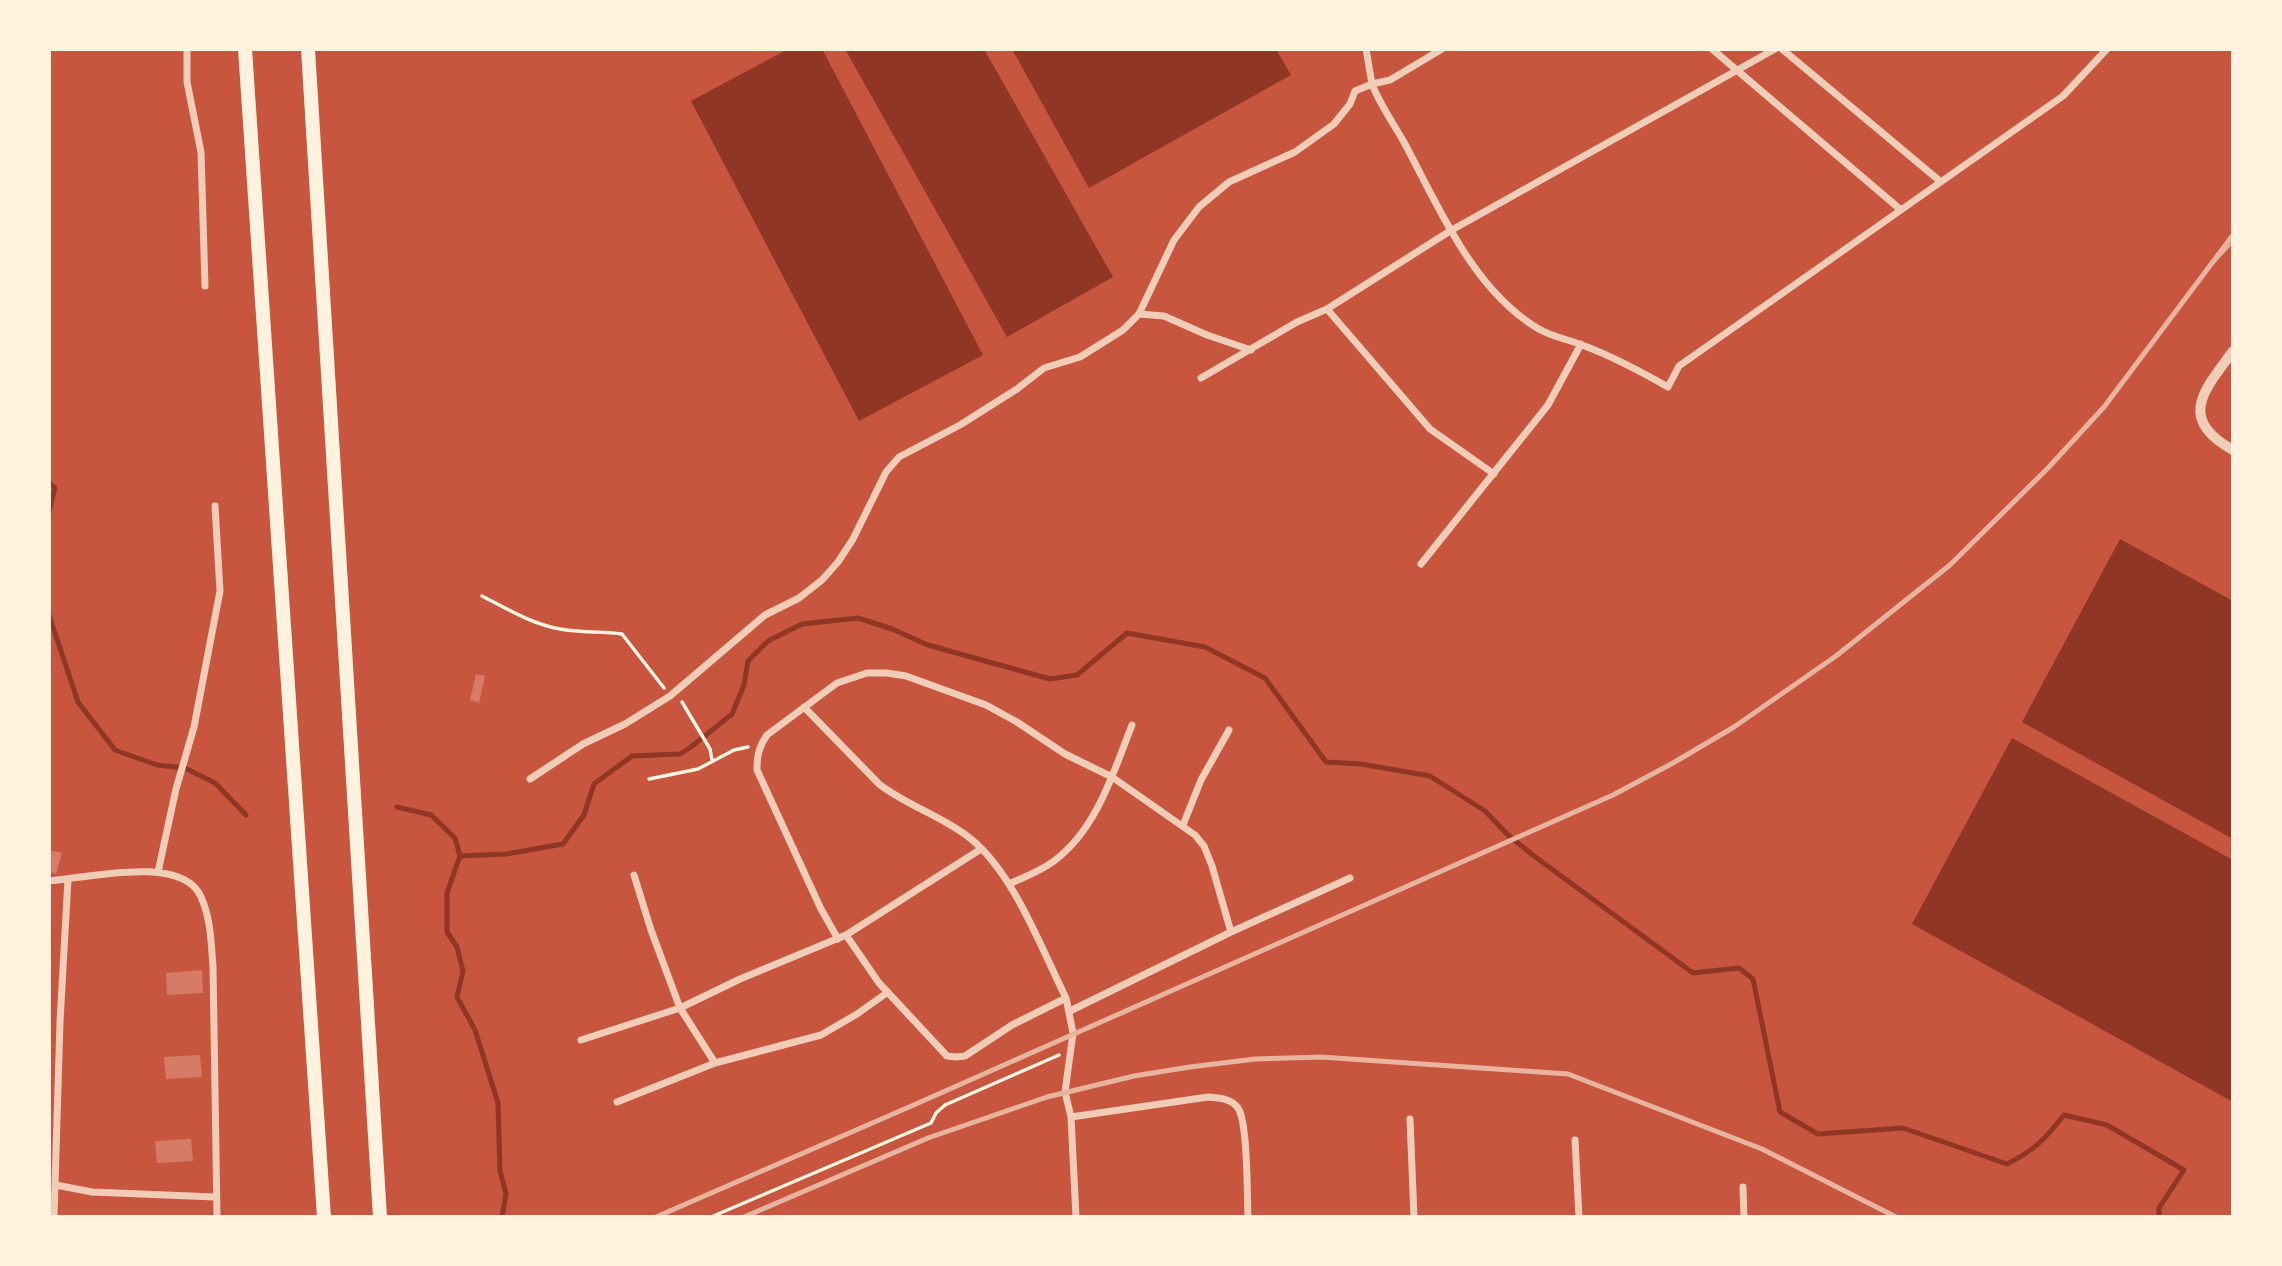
<!DOCTYPE html>
<html>
<head>
<meta charset="utf-8">
<style>
	body { margin:0 }
	#map { position:relative; width:2282px; height:1266px; overflow:hidden; background:#c8553d; font-family:"Archivo Narrow",sans-serif }
	canvas { display:block }
	.frame { position:absolute; inset:0; border:51px solid #fff3e0; pointer-events:none }
</style>
</head>
<body>
<div id="map">
<canvas width="2282" height="1266"></canvas>
<div class="frame"></div>
</div>
<script>
const context = document.querySelector('canvas').getContext('2d');
context.lineJoin = 'round';
function fill(path, color) { context.fillStyle = color; context.fill(path, 'evenodd'); }
function strokePath(path, color, width, dash) { context.strokeStyle = color; context.lineWidth = width; context.lineCap = dash ? 'butt' : 'round'; context.setLineDash(dash || []); context.stroke(path); }
const water = new Path2D(`
	M788 49H822L983 355 859 421 691 101Z
	M845 49H984L1113 277 1007 337Z
	M1012 49H1276L1291 75 1089 188Z
	M2120 539 2233 601V839L2022 722Z
	M2012 738 2233 860V1102L1912 924Z`);
const stream = new Path2D(`
	M49 483 55 488 49 512
	M49 615 78 702 115 750 157 765 185 768 215 783 246 815
	M397 807 431 815 455 838 460 856 447 893V932L457 947 463 971 457 997 475 1030 498 1103 500 1171 506 1194 502 1217
	M460 856 506 854 563 844 584 815 594 784 632 756 680 754 691 747 732 714 744 685 748 661 768 641 802 624 858 618 892 629 928 645 1050 679 1077 675 1127 633 1205 647 1265 678 1326 762 1361 764 1430 776 1485 811 1508 835 1534 856 1693 973 1739 968 1753 979 1780 1112 1818 1134 1903 1128 2007 1164C2035 1150 2045 1139 2064 1115L2107 1125 2184 1170 2159 1208V1217`);
const building = new Path2D(`
	M476 674 485 676 479 703 470 700Z
	M49 850 62 853 56 874 49 872Z
	M202 970 203 993 167 995 166 973Z
	M200 1055 202 1077 166 1079 164 1057Z
	M191 1139 193 1161 157 1163 155 1141Z`);
const path = new Path2D(`
	M482 596C507 609 532 624 560 629 580 633 601 631 622 634L664 688
	M682 702 710 749 712 760
	M649 779 698 769 734 750 748 747
	M711 1217 931 1123 936 1113 945 1105 1059 1055`);
const minor = new Path2D(`
	M187 49V82L201 152 205 286
	M1442 49 1390 80 1372 84C1380 105 1394 124 1405 144 1439 208 1473 289 1537 328 1552 337 1567 339 1582 345 1612 356 1640 371 1668 387L1679 366 2063 96 2107 49
	M1712 49 1901 210
	M1782 49 1941 182
	M1327 309 1430 429 1494 474
	M1139 314 1164 316 1207 335 1251 350
	M1201 378 1297 322 1327 309 1450 231 1775 49
	M1421 564 1548 405 1581 344
	M804 707 879 784C907 806 943 816 971 839 1014 874 1041 948 1066 998L1073 1033 1065 1092 1071 1117 1076 1217
	M530 779 583 744 625 724 670 696 765 615 799 598 822 580 838 562 853 539 886 472 899 457 960 425 1017 389 1044 368 1080 357 1123 330 1139 314 1174 240 1199 207 1229 182 1295 152 1334 124 1350 104 1355 91 1372 84 1366 49
	M1183 825 1201 780 1229 730
	M158 872 176 789 194 727 220 591 215 506
	M634 875 651 930 680 1008 715 1063
	M49 881C86 878 183 854 201 897 211 919 211 943 213 966L217 1217
	M1009 884C1024 877 1041 871 1054 861 1097 829 1113 773 1132 725
	M846 935 879 983 947 1056 956 1057 965 1056 1012 1025 1066 998
	M838 939 821 909 757 770C757 756 759 746 767 735L837 683 867 673H887L906 676 986 705 1017 722 1065 754 1112 777 1195 835 1204 846 1212 866 1231 932
	M1070 1011 1231 932 1350 878
	M581 1040 680 1008 740 979 846 935 981 849
	M617 1102 715 1063 821 1035 857 1014 888 992
	M1071 1117 1208 1097C1219 1098 1231 1098 1238 1108 1248 1123 1247 1196 1248 1217
	M1410 1119 1414 1217
	M1575 1140 1579 1217
	M56 1185 92 1192 215 1197
	M1743 1187 1744 1217
	M54 1217 60 1022 68 879`);
const tertiary = new Path2D(`
	M2233 351C2205 389 2176 419 2233 450`);
const trunk = new Path2D(`
	M245 49 324 1217
	M308 49 380 1217`);
const tram = new Path2D(`
	M2208 269 2233 242`);
const rail = new Path2D(`
	M656 1217 916 1104 1613 795 1673 763 1734 727 1836 656 1950 565 2048 468 2104 407 2233 235
	M744 1217 928 1138 1047 1097 1134 1076 1190 1067 1255 1059 1321 1057 1568 1074 1762 1149 1896 1217`);
fill(water, '#8f3625');
strokePath(stream, '#8f3625', 5);
fill(building, '#d67c66');
strokePath(path, '#fff3e0', 3.5);
strokePath(minor, '#f1ccb7', 7);
strokePath(tertiary, '#f1ccb7', 10);
strokePath(trunk, '#fff3e0', 14);
strokePath(tram, '#e9b49f', 2);
strokePath(rail, '#e9b49f', 5);
</script>
</body>
</html>
